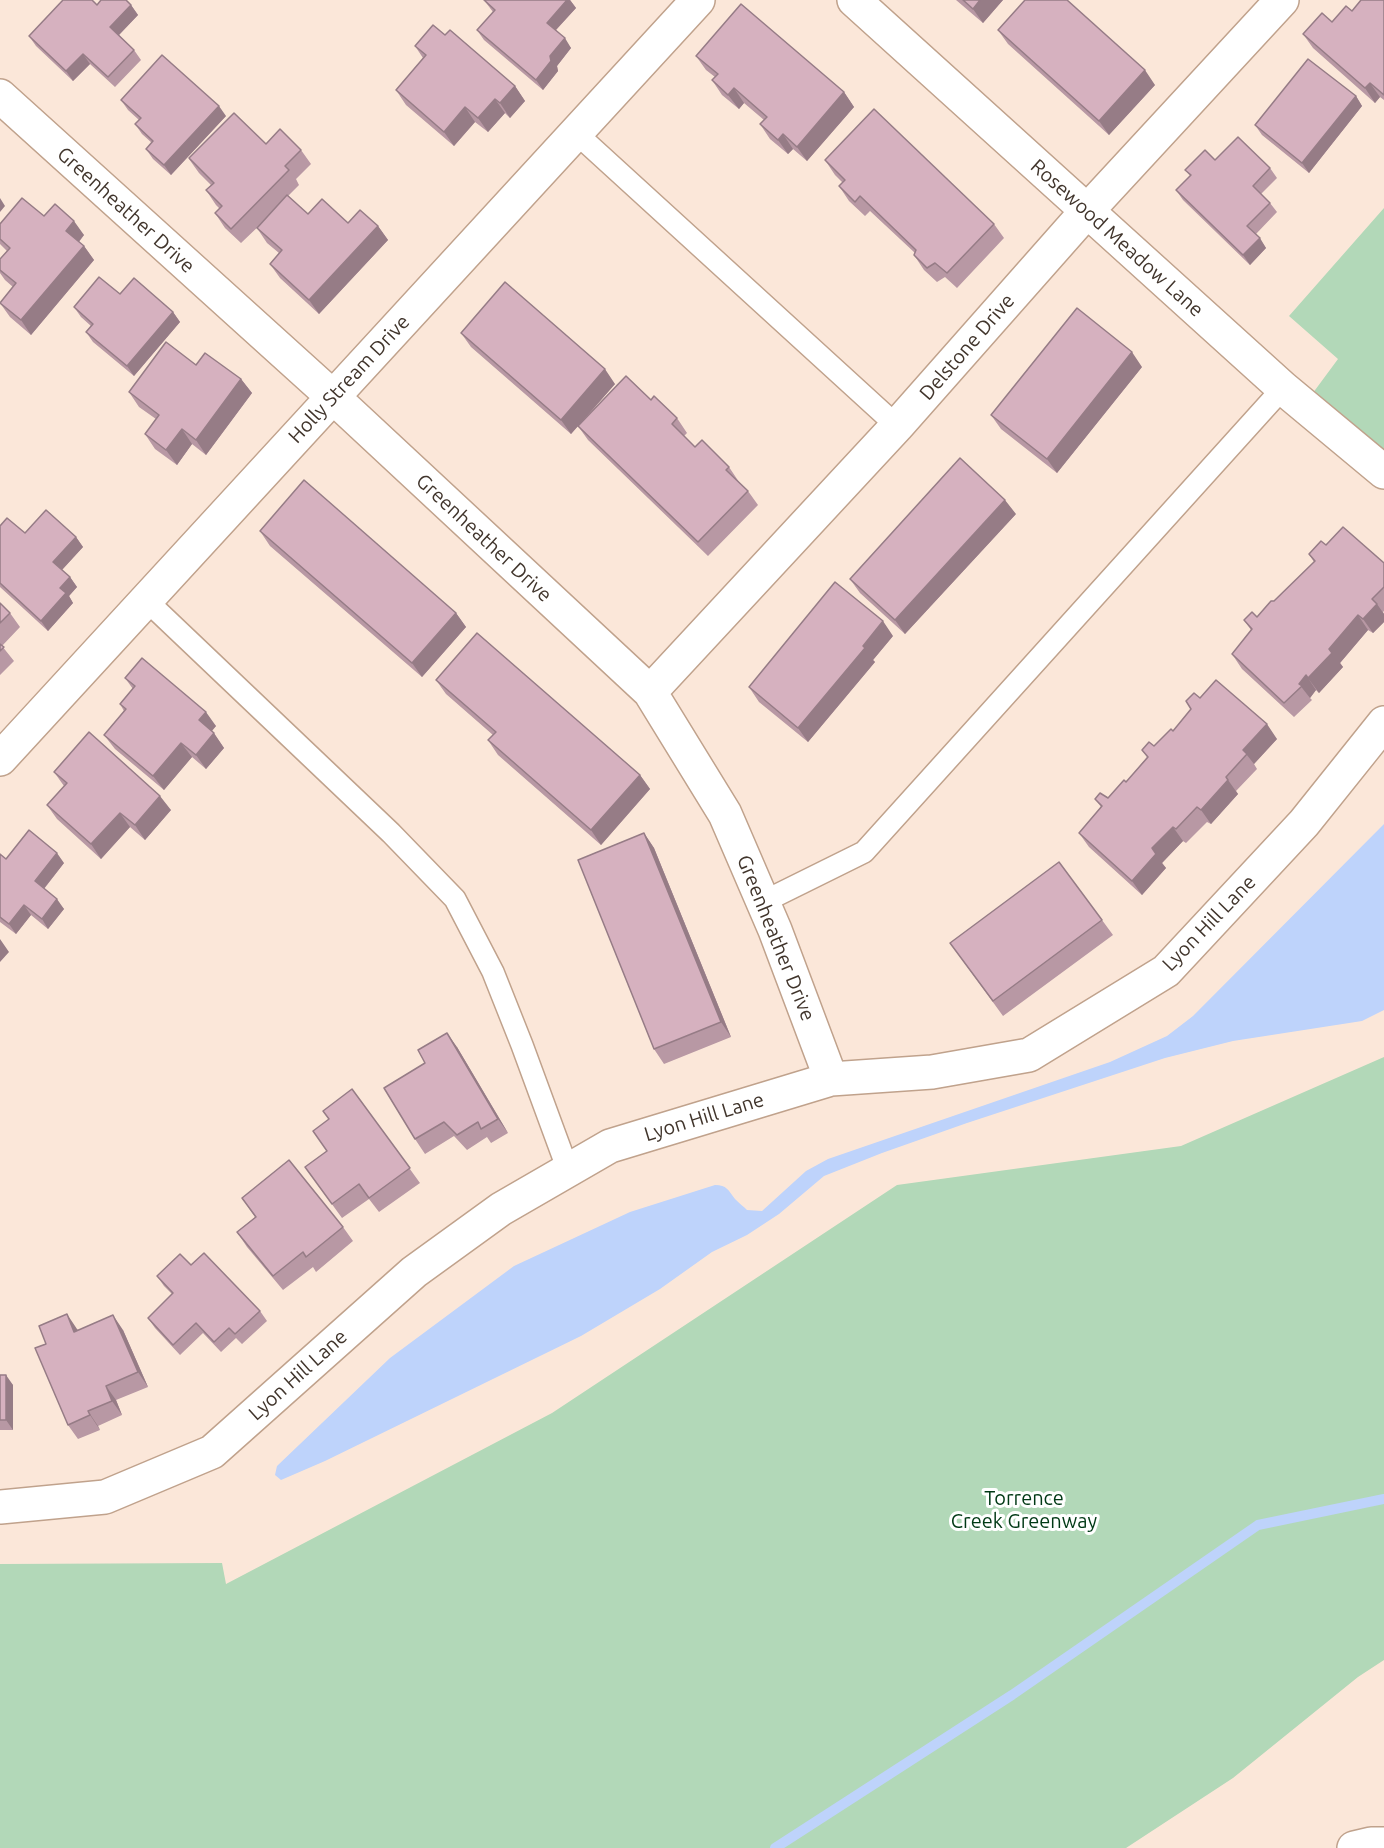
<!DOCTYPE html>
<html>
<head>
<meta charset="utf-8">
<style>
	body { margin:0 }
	canvas { display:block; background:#fbe7d9 }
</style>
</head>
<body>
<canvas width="1384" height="1848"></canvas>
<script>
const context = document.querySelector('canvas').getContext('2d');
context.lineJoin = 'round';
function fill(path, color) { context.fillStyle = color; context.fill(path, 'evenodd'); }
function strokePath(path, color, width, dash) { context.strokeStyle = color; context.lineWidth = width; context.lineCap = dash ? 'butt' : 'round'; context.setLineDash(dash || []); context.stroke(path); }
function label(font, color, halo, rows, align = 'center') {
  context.font = font + ' Ubuntu,sans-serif'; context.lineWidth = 6; context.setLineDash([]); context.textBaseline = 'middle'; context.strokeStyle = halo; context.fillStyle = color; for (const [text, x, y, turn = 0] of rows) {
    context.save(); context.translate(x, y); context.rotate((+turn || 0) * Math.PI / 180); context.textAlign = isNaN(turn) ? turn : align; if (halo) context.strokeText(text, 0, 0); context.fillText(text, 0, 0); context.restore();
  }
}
const green = new Path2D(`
	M1384 208V472L1304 405 1338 359 1289 316Z
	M1384 1057V1660L1358 1677 1233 1778 1126 1848H0V1564L222 1563 226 1584 552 1413 897 1185 1181 1146Z`);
const water = new Path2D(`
	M1384 824V1010L1362 1021 1233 1041 1165 1058 967 1123 882 1153 824 1176 779 1214 747 1235 712 1252 660 1289 581 1336 325 1461 281 1480 275 1475 277 1466 390 1358 514 1266 630 1212 715 1185C727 1185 728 1190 735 1199 739 1203 744 1207 747 1210L762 1211 806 1171 828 1159 1110 1062 1167 1036 1193 1016Z`);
const stream = new Path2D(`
	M775 1848 1012 1695 1258 1525 1384 1499`);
const service = new Path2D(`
	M576 133 897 426
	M146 600 391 833 455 899 493 972 522 1045 568 1170
	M763 902 864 852 1283 388`);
const minor = new Path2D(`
	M854 0 1283 388 1384 472
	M0 96 333 397 650 692 725 814 775 930 831 1079
	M650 692 897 426 1087 211 1282 0
	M0 759 698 0
	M0 1507 105 1497 212 1452 414 1272 501 1209 610 1146 831 1079 932 1072 1029 1055 1166 971 1304 823 1384 723
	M1354 1848 1371 1844H1384`);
const wall = new Path2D(`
	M484 0H570L576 8 556 30 571 48 557 66 558 71 543 90 484 40 477 30 493 12Z
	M956 0H1003L983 23Z
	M1384 0V100L1380 97 1375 103 1313 48 1303 34 1332 22 1352 11Z
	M97 5H131L138 15 119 35 134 50 141 60 115 87 90 64 73 81 36 46 29 36Z
	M998 30 1155 85 1109 135 1008 44Z
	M445 35 515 86 525 101 510 118 505 113 488 132 475 122 454 146 406 105 396 90 423 58 415 46Z
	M696 56 844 92 854 107 807 161 793 149 788 154 770 139 760 124 764 120 744 103 739 109 722 95 712 80 715 77 706 70Z
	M1356 96 1362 106 1309 173 1262 135 1255 125Z
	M121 100 226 116 171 175 153 159 146 149 152 143 142 134 135 124 139 120 128 110Z
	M266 144 301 150 311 164 296 179 299 185 288 196 308 214 348 223 378 226 388 240 319 314 280 278 270 264 279 253 267 243 257 228 262 223 241 243 225 228 215 213 220 209 216 205 206 190 211 185 199 173 189 159Z
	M825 160 994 224 1004 238 957 288 945 277 937 282 924 270 914 255 915 253 870 211 865 216 849 201 839 186 843 183 835 175Z
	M1215 160 1270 168 1277 178 1261 194 1270 203 1277 212 1256 234 1266 248 1250 265 1183 200 1176 190 1190 176 1185 170Z
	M44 216 84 235 79 242 84 246 94 260 31 335 10 317 0 303 13 287 5 280 0 273V259L7 251 0 244V224Z
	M120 294 173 312 180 322 134 376 93 342 86 332 91 326 81 317 74 307Z
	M461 333 615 384 583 421 651 400 677 418 687 433 684 436 695 447 729 467 739 482 748 491 758 505 708 556 588 440 578 426 571 434 471 347Z
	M196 365 241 379 252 393 206 455 192 444 177 465 155 449 145 434 156 419 139 407 129 392Z
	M1142 367 1057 473 1001 429 991 415Z
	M1016 514 905 634 860 593 850 579Z
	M0 526 25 533 76 537 83 547 62 570 70 577 77 587 69 596 73 603 48 631 0 587Z
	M260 531 456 613 466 627 422 677 270 546Z
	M1326 545 1384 563V611L1383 612 1384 614V622L1373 633 1368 630 1340 663 1343 667 1319 693 1316 690 1310 698 1312 700 1294 717 1242 669 1232 654 1251 630 1244 620 1257 617 1274 601 1314 562 1309 554Z
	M0 603 10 613 20 627 2 646 14 661 0 675Z
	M893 636 873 660 875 662 808 742 759 702 749 687Z
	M125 678 216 726 212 731 224 748 206 769 192 757 164 790 115 749 104 735 124 711 120 704 133 689Z
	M436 680 640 775 650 789 601 845 498 755 488 740 493 735 446 694Z
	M1200 698 1277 739 1254 764 1257 769 1236 791 1238 794 1211 824 1207 822 1186 843 1183 841 1162 863 1166 868 1142 895 1089 847 1079 833 1101 807 1095 799 1108 798 1126 782 1147 757 1142 750 1154 746 1173 731Z
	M54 772 171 810 145 840 130 827 101 859 57 819 47 805 64 786Z
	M644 833 654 848 731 1037 664 1064 654 1049Z
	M0 854 6 859 64 863 44 889 64 909 48 929 31 915 16 934 0 922Z
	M1102 920 1113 935 1003 1016 950 943Z
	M457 1047 508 1133 491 1143 487 1137 467 1150 454 1136 425 1154 415 1139Z
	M352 1089 420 1183 379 1212 369 1199 342 1218 305 1167 327 1151 328 1119Z
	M242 1198 343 1227 353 1241 316 1272 313 1267 283 1290 247 1247 237 1232 255 1217Z
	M191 1265 260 1311 267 1321 242 1344 236 1338 221 1352 203 1333 180 1355 155 1328 148 1318 172 1294 164 1286 157 1276Z
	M77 1329 78 1330H123L148 1387 116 1400 122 1415 98 1426 100 1430 78 1439 68 1425 46 1344Z
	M0 1375 13 1385V1430H0Z`);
const shadedWall = new Path2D(`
	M567 0H570L576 8 554 32 547 23Z
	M980 0H1003L983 23 973 9Z
	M131 5 138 15 117 37 110 27Z
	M565 38 571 48 557 66 558 71 543 90 536 80 550 56Z
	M83 54 90 64 73 81 66 71Z
	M1145 70 1155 85 1109 135 1099 121Z
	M1370 83 1380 97 1375 103 1365 88Z
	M515 86 525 101 510 118 500 103Z
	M734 88 744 103 739 109 728 95Z
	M844 92 854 107 807 161 797 147Z
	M1356 96 1362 106 1309 173 1302 163Z
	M495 99 505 113 488 132 478 118Z
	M219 106 226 116 171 175 164 165Z
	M465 107 475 122 454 146 444 132Z
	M783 134 793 149 788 154 778 140Z
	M0 198 5 206 0 212Z
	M74 221 84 235 76 245 66 231Z
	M378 226 388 240 319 314 309 300Z
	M1260 238 1266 248 1250 265 1243 255Z
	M84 246 94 260 31 335 21 320Z
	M173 312 180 322 134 376 127 366Z
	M1132 352 1142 367 1057 473 1047 459Z
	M605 369 615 384 571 434 561 420Z
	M241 379 252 393 206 455 196 440Z
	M182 429 192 444 177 465 166 450Z
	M1005 500 1016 514 905 634 895 620Z
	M76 537 83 547 60 572 53 562Z
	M70 577 77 587 69 596 73 603 48 631 41 621 60 588Z
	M1377 604 1384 614V622L1373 633 1363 619Z
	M456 613 466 627 422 677 412 663Z
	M1358 615 1368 630 1340 663 1343 667 1319 693 1308 678 1329 649Z
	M883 621 893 636 873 660 875 662 808 742 798 728Z
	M1306 675 1316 690 1310 698 1299 684Z
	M206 712 216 726 209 734 199 720Z
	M1267 724 1277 739 1254 764 1243 750Z
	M214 733 224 748 206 769 196 755Z
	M181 743 192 757 164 790 153 776Z
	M640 775 650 789 601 845 591 830Z
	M1228 780 1238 794 1211 824 1201 810Z
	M160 796 171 810 145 840 135 825Z
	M120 813 130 827 101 859 91 844Z
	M1173 827 1183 841 1162 863 1166 868 1142 895 1132 881 1152 848Z
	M644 833 654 848 731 1037 721 1022Z
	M57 853 64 863 42 891 35 881Z
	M57 899 64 909 48 929 42 919Z
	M24 905 31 915 16 934 9 924Z
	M0 939 9 952 0 962Z
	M447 1033 457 1047 508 1133 498 1119Z
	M67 1314 77 1329 84 1346 74 1332Z
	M113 1315 123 1330 148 1387 138 1372Z
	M6 1375 13 1385V1430L6 1420Z
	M106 1386 116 1400 122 1415 112 1401Z
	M88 1411 98 1426 100 1430 90 1415Z`);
const building = new Path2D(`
	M63 0H92L97 5 101 0H126L131 5 110 27 134 50 108 77 83 54 66 71 29 36Z
	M484 0H567L547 23 565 38 550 56 551 61 536 80 477 30 495 10Z
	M963 0H980L973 9Z
	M1025 0H1067L1145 70 1099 121 998 30Z
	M1361 0H1384V95L1370 83 1365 88 1303 34 1322 13 1332 22 1346 6 1352 11Z
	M741 4 844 92 797 147 783 134 778 140 760 124 767 117 734 88 728 95 712 80 718 74 696 56Z
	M433 25 445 35 450 30 515 86 500 103 495 99 478 118 465 107 444 132 396 90 426 55 415 46Z
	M162 55 219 106 164 165 146 149 153 141 135 124 141 118 121 100Z
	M1308 59 1356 96 1302 163 1255 125Z
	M874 109 994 224 947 273 935 263 927 268 914 255 916 250 860 196 855 202 839 186 845 180 825 160Z
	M234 113 266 144 280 129 301 150 285 166 289 170 231 229 215 213 222 206 206 190 214 183 189 158Z
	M1238 137 1270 168 1253 186 1270 203 1247 226 1260 238 1243 255 1176 190 1191 175 1185 170 1205 150 1215 160Z
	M287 195 308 214 322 199 348 223 360 210 378 226 309 300 270 264 282 250 257 228Z
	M22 198 44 216 55 204 74 221 66 231 84 246 21 320 0 303 16 283 0 270V259L10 248 0 239V224Z
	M99 277 120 294 134 278 173 312 127 366 86 332 93 324 74 307Z
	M505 282 605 369 561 420 461 333Z
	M1077 308 1132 352 1047 459 991 415Z
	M166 342 196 365 205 353 241 379 196 440 182 429 166 450 145 434 159 415 129 392Z
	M626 376 651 400 654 396 677 418 672 424 695 447 702 440 729 467 726 470 748 491 698 542 578 426Z
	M960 458 1005 500 895 620 850 579Z
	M304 480 456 613 412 663 260 531Z
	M46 510 76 537 53 562 70 577 60 588 66 593 41 621 0 583V526L7 518 25 533Z
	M1343 527 1384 563V587L1372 599 1377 604 1363 619 1358 615 1329 649 1332 653 1308 678 1306 675 1299 684 1302 686 1284 703 1232 654 1252 629 1244 620 1252 612 1257 617 1271 601H1274L1315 561 1309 554 1321 541 1326 545Z
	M835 582 883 621 863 646 865 648 798 728 749 687Z
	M0 603 10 613 0 623Z
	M477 633 640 775 591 830 488 740 496 732 436 680Z
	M0 644 4 647 0 651Z
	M142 658 206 712 199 720 214 733 196 755 181 743 153 776 104 735 126 709 120 704 135 686 125 678Z
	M1216 680 1267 724 1243 750 1247 754 1226 777 1228 780 1201 810 1197 807 1176 829 1173 827 1152 848 1156 854 1132 881 1079 833 1102 806 1095 799 1100 793 1108 798 1124 780 1126 782 1148 757 1142 750 1149 742 1154 746 1171 729 1173 731 1191 709 1186 701 1194 693 1200 698Z
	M89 732 160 796 135 825 120 813 91 844 47 805 67 783 54 772Z
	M29 830 57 853 35 881 57 899 42 919 24 905 9 924 0 917V854L6 859Z
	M644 833 721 1022 654 1049 578 860Z
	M1059 862 1102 920 993 1001 950 943Z
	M447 1033 498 1119 481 1129 478 1122 457 1135 444 1122 415 1139 384 1088 425 1063 418 1050Z
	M352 1089 410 1168 369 1198 359 1184 332 1204 305 1167 327 1151 313 1131 329 1119 323 1111Z
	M289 1160 343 1227 306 1257 303 1252 273 1276 237 1232 256 1217 242 1198Z
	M204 1253 260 1311 235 1334 229 1328 214 1342 196 1323 173 1345 148 1318 173 1293 157 1276 180 1254 191 1265Z
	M67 1314 74 1332 113 1315 138 1372 106 1386 112 1401 88 1411 90 1415 68 1425 35 1348 46 1344 39 1326Z
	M0 1375H6V1420H0Z`);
const streetNames = [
	["Greenheather Drive",126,210,42],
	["Rosewood Meadow Lane",1117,238,42],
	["Delstone Drive",967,347,-49],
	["Holly Stream Drive",349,379,-47],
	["Greenheather Drive",484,538,43],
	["Lyon Hill Lane",1209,923,-46],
	["Greenheather Drive",776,938,68],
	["Lyon Hill Lane",704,1117,-17],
	["Lyon Hill Lane",298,1375,-42]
];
const parkNames = [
	["Torrence",1024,1498],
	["Creek Greenway",1024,1521]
];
fill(green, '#b2d8b8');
fill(water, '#bed3fb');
strokePath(stream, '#bed3fb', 10);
strokePath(service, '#c0a28c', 24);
strokePath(minor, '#c0a28c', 36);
strokePath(service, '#fff', 21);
strokePath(minor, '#fff', 33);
fill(wall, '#b898a4');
fill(shadedWall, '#967c86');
fill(building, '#d6b1bf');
strokePath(building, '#967c86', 1.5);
label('20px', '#41352c', '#fff', streetNames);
label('20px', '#003915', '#fff', parkNames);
</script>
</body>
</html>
